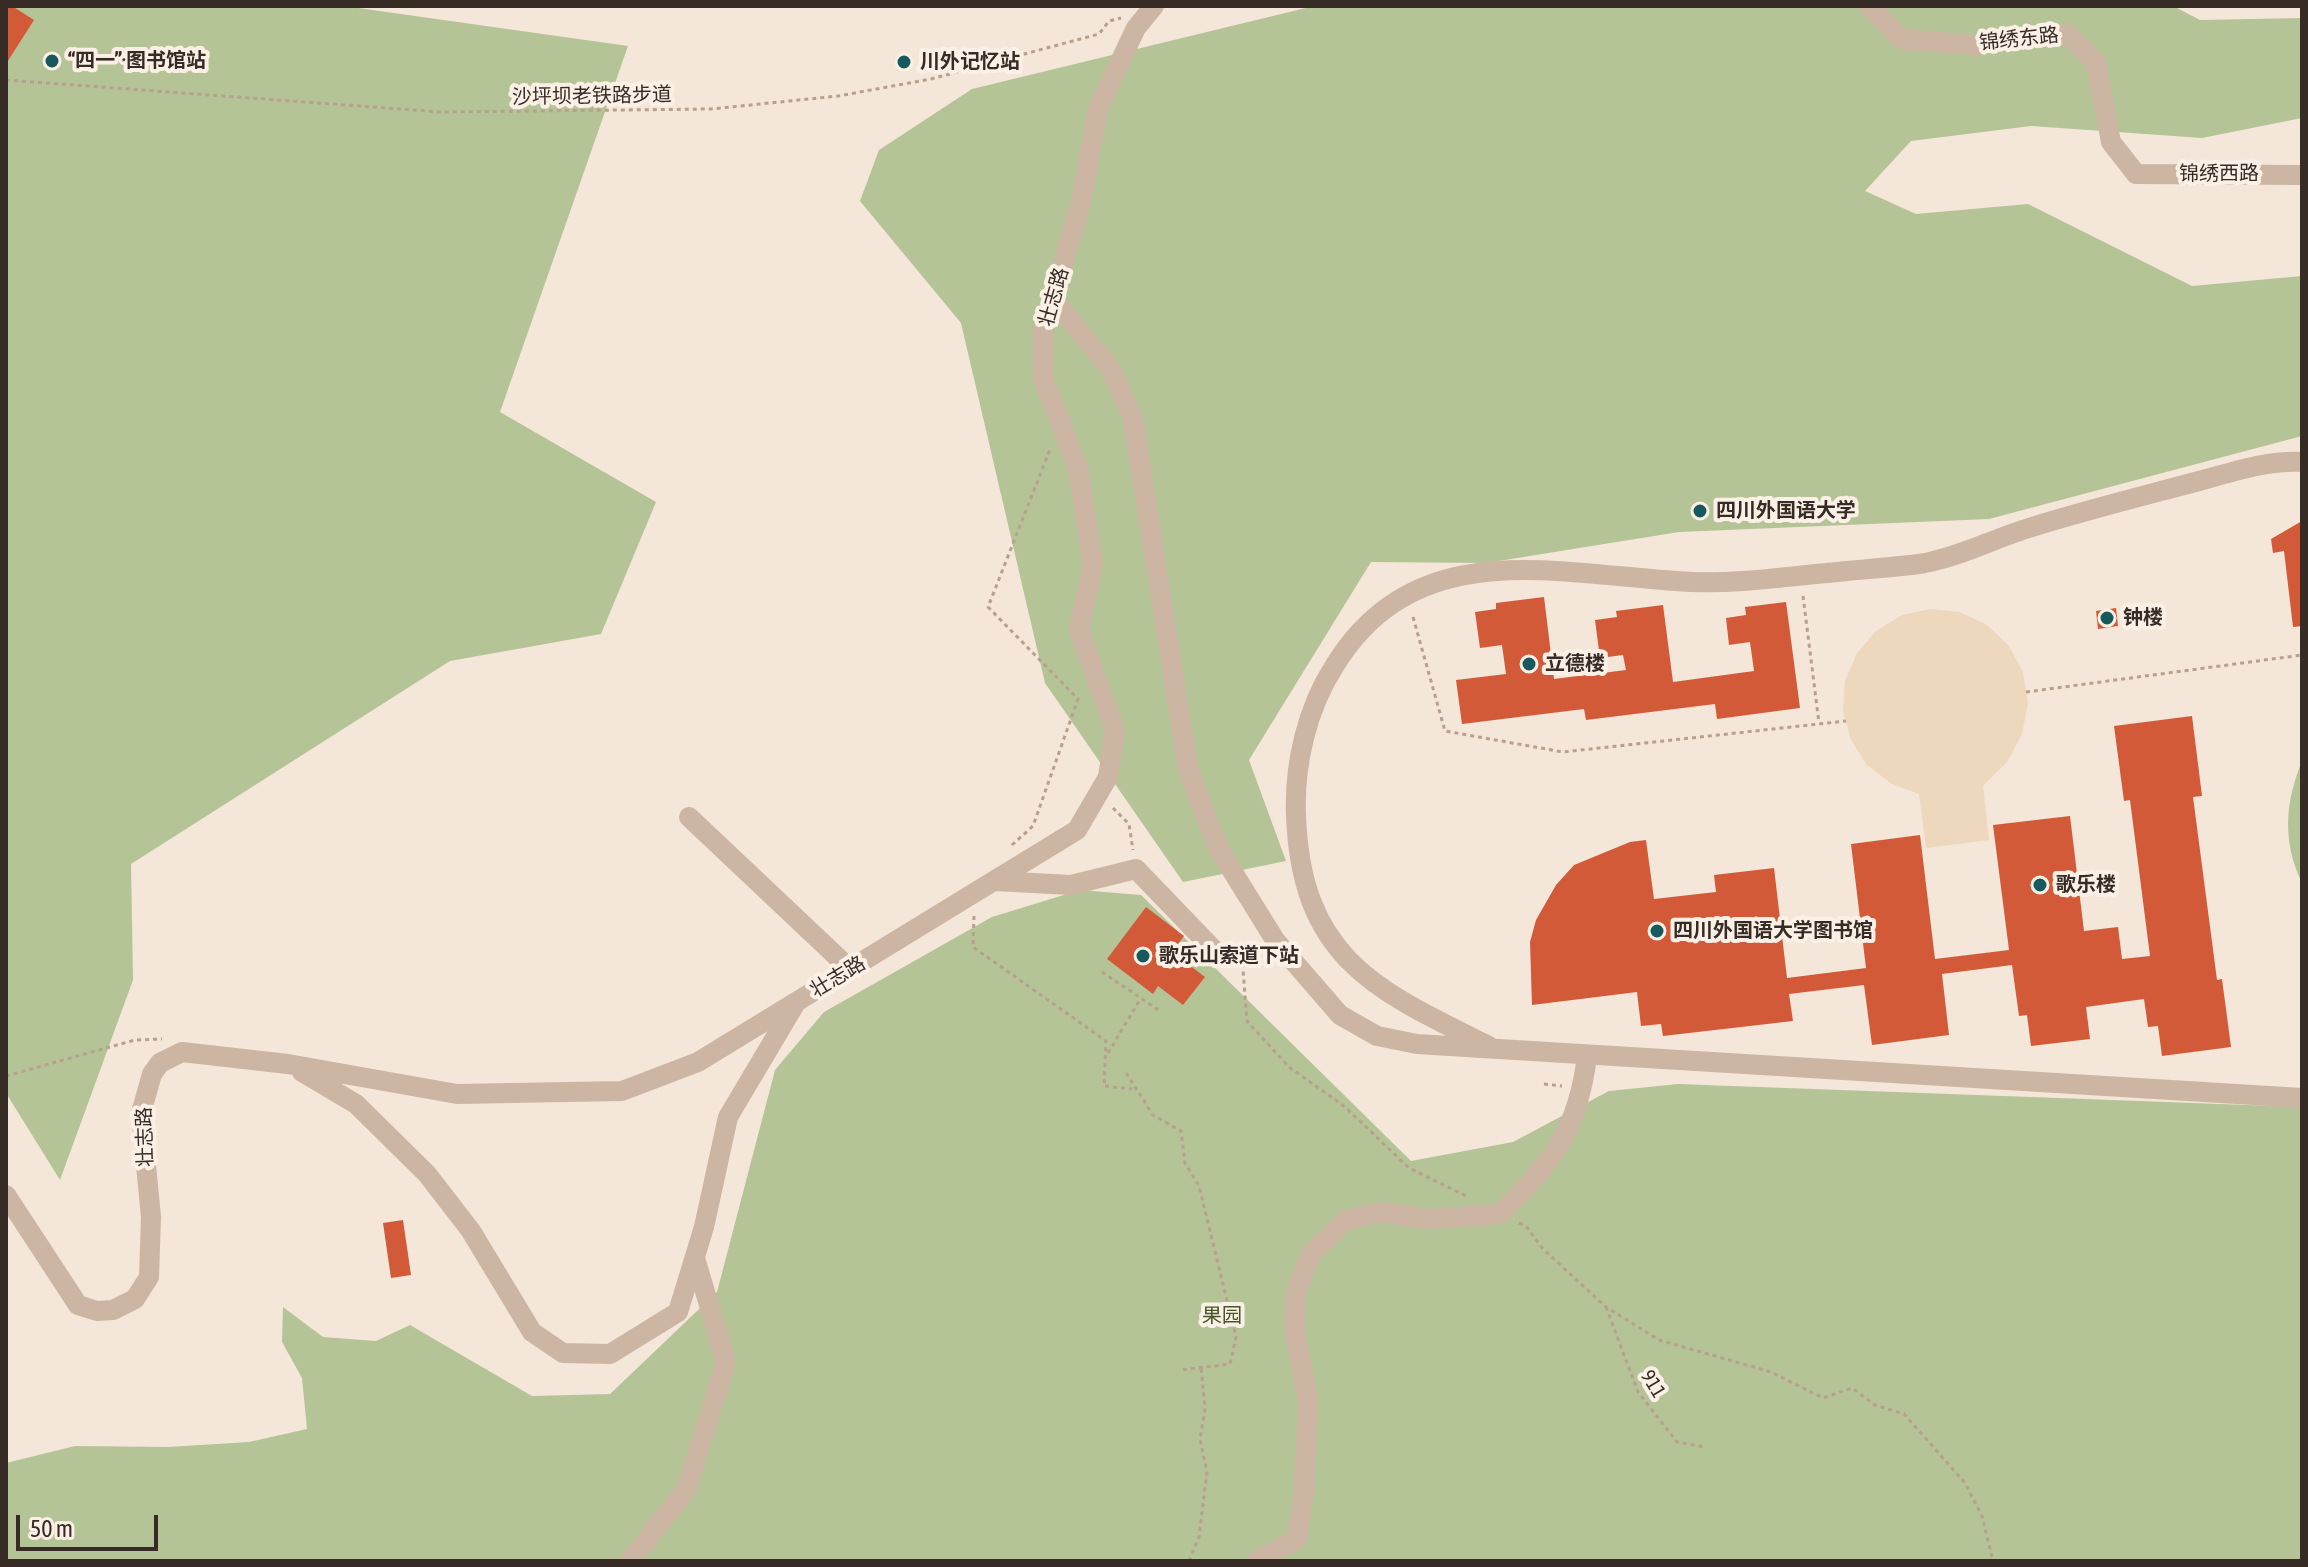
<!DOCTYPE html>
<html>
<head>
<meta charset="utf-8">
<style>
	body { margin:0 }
	#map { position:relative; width:2308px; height:1567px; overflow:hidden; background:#f4e6d8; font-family:"Asap Condensed",sans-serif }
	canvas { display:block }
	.frame { position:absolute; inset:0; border:8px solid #372b26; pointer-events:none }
	.scale { position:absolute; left:16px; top:1515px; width:142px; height:36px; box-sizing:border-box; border:4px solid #372b26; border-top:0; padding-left:10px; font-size:24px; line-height:28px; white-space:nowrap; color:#372b26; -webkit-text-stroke:6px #fbf0e5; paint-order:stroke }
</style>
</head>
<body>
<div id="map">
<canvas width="2308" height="1567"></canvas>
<div class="frame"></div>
<div class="scale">50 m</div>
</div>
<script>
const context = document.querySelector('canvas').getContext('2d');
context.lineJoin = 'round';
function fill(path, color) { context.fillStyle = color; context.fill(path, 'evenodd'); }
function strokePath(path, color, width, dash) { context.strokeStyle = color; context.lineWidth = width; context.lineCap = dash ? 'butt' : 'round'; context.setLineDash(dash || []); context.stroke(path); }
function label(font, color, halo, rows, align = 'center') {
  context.font = font + ' "Asap Condensed","Noto Sans SC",sans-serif'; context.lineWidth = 8; context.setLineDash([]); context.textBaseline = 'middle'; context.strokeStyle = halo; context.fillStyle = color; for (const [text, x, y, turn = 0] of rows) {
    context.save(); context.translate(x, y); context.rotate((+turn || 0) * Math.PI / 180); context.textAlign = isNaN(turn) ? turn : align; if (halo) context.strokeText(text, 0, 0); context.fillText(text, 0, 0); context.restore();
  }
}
const green = new Path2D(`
	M6 6H344L628 46 500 412 656 502 601 634 450 661 131 864 133 980 60 1180 6 1093Z
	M1314 6H2173L2200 20 2302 18V118L2202 138 2031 126 1911 141 1865 191 1916 214 2028 204 2192 286 2302 276V436L1989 519 1679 532 1486 563 1371 562 1249 760 1286 861 1183 882 1045 683 961 323 860 201 879 150 972 89Z
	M2302 761V883C2282 841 2285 803 2302 761Z
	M1080 890 1141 895 1411 1161 1513 1142 1609 1091 1678 1084 2302 1107V1561H6V1463L75 1446 168 1447 249 1442 307 1429 302 1378 282 1342 283 1307 323 1337 376 1341 410 1325 532 1396 610 1394 717 1292 775 1070 824 1012 992 917Z`);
const plaza = new Path2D(`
	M1931 609 1960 612 1987 625 2009 646 2023 672 2028 703 2022 734 2007 762 1983 786 1989 840 1926 848 1919 794 1892 784 1867 765 1851 740 1843 711 1845 681 1857 653 1876 631 1902 615Z`);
const building = new Path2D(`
	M6 6H12L34 20 6 64Z
	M2302 521V626L2293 627 2284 551 2273 553 2271 539Z
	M1544 597 1554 679 1626 670 1623 655 1600 658 1595 620 1617 617 1616 611 1663 605 1673 682 1754 671 1750 642 1729 645 1726 618 1746 615 1745 607 1786 602 1800 708 1717 719 1715 704 1586 720 1584 709 1462 724 1456 680 1506 674 1502 645 1480 648 1475 612 1496 609V603Z
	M2116 608 2118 626 2098 629 2096 611Z
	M2192 716 2202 796 2193 797 2217 980 2222 979 2231 1047 2162 1056 2158 1026 2148 1027 2144 999 2086 1007 2090 1039 2031 1046 2027 1015 2019 1016 2012 965 1942 974 1949 1035 1872 1045 1864 985 1789 994 1793 1021 1663 1036 1661 1024 1641 1026 1637 992 1532 1005 1530 942 1536 920 1556 885 1574 865 1630 842 1646 840 1654 899 1716 892 1714 875 1774 868 1787 978 1866 968 1851 844 1920 835 1935 959 2009 950 1993 825 2070 816 2084 931 2118 927 2122 959 2150 956 2130 800 2124 801 2114 726Z
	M1146 907 1184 936 1172 952 1205 977 1183 1005 1158 986 1153 994 1107 959Z
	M403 1220 411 1275 391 1278 383 1223Z`);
const path = new Path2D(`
	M6 80 441 112 711 109 838 96 931 79 1099 34 1109 21 1121 18
	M1803 596 1819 723
	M1413 617 1445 731 1563 752 1846 721
	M2026 692 2302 655
	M1113 808 1129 824 1133 850
	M1012 845 1033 826 1078 699 988 607 1051 447
	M974 916 973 947 1106 1041 1104 1086 1132 1089
	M1234 954 1242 956 1247 1021 1289 1067 1344 1106 1409 1168 1466 1196
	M1102 972 1160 1011
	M1108 1053 1141 998
	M1126 1073 1153 1115 1181 1131 1185 1163 1199 1186 1236 1337 1230 1364 1181 1370
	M6 1076 135 1040 162 1039
	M1544 1084 1562 1086
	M1519 1223 1526 1226 1543 1249 1606 1307 1659 1340 1771 1372 1823 1398 1852 1388 1875 1405 1904 1414 1965 1483 1982 1516 1993 1561
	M1606 1307 1638 1392 1677 1442 1705 1447
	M1189 1561 1199 1537 1207 1472 1200 1439 1205 1409 1201 1367`);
const minor = new Path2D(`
	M1870 6 1901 39 1975 45 2068 34 2096 63 2111 142 2136 174 2302 175
	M1053 299 1112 371 1133 419 1188 769 1218 848 1275 940 1340 1015 1377 1036 1417 1044 2302 1098
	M689 817 850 969
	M995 881 1071 885 1136 869 1214 950
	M1489 1046C1375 990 1301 958 1296 815 1294 764 1307 708 1335 665 1418 531 1562 576 1692 582 1737 584 1782 577 1827 573 1859 569 1893 568 1925 563 1962 556 1995 538 2032 527 2087 510 2143 496 2199 481 2233 472 2267 460 2302 462
	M302 1072 356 1104 427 1174 471 1231 532 1332 563 1353 610 1354 678 1312 704 1227 728 1117 794 1006
	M6 1195 78 1305 97 1311 113 1310 135 1299 149 1277 151 1217 141 1113 152 1074 160 1063 182 1052 288 1064 457 1094 622 1091 698 1062 1077 830 1108 777 1115 731 1079 629 1093 564 1078 469 1043 377V331L1081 202 1098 108 1136 28 1154 6
	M630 1561 686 1490 726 1362 695 1258
	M1256 1561 1297 1539 1304 1490 1308 1400 1294 1329 1296 1292 1311 1254 1346 1220 1380 1212 1428 1219 1500 1214C1552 1162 1578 1131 1587 1056`);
const markers = [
	[52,61,8,"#17595c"],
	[904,62,8,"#17595c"],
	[1700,511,8,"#17595c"],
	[2107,618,8,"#17595c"],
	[1529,664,8,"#17595c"],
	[2040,885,8,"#17595c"],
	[1657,931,8,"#17595c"],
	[1143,956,8,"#17595c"]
];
const streetNames = [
	["锦绣东路",2019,39,-6],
	["沙坪坝老铁路步道",592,96,-1],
	["锦绣西路",2219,174],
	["壮志路",1054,297,-74],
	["壮志路",838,977,-31],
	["壮志路",145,1137,-92],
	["911",1653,1384,59]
];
const poiNames = [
	["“四一”·图书馆站",68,61],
	["川外记忆站",920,62],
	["四川外国语大学",1716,511],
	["钟楼",2123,618],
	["立德楼",1545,664],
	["歌乐楼",2056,885],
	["四川外国语大学图书馆",1673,931],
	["歌乐山索道下站",1159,956]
];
const parkNames = [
	["果园",1222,1316]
];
fill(green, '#b5c497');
fill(plaza, '#edd7bd');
fill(building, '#d25a38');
strokePath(path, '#b99f8d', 3, [4, 4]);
strokePath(minor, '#cdb5a3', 20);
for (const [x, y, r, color] of markers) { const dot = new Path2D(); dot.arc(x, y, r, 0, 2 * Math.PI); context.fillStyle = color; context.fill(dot); strokePath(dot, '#fbf0e5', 3); }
label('20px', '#372b26', '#fbf0e5', streetNames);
label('bold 20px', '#372b26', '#fbf0e5', poiNames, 'left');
label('20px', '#475727', '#fbf0e5', parkNames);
</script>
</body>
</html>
